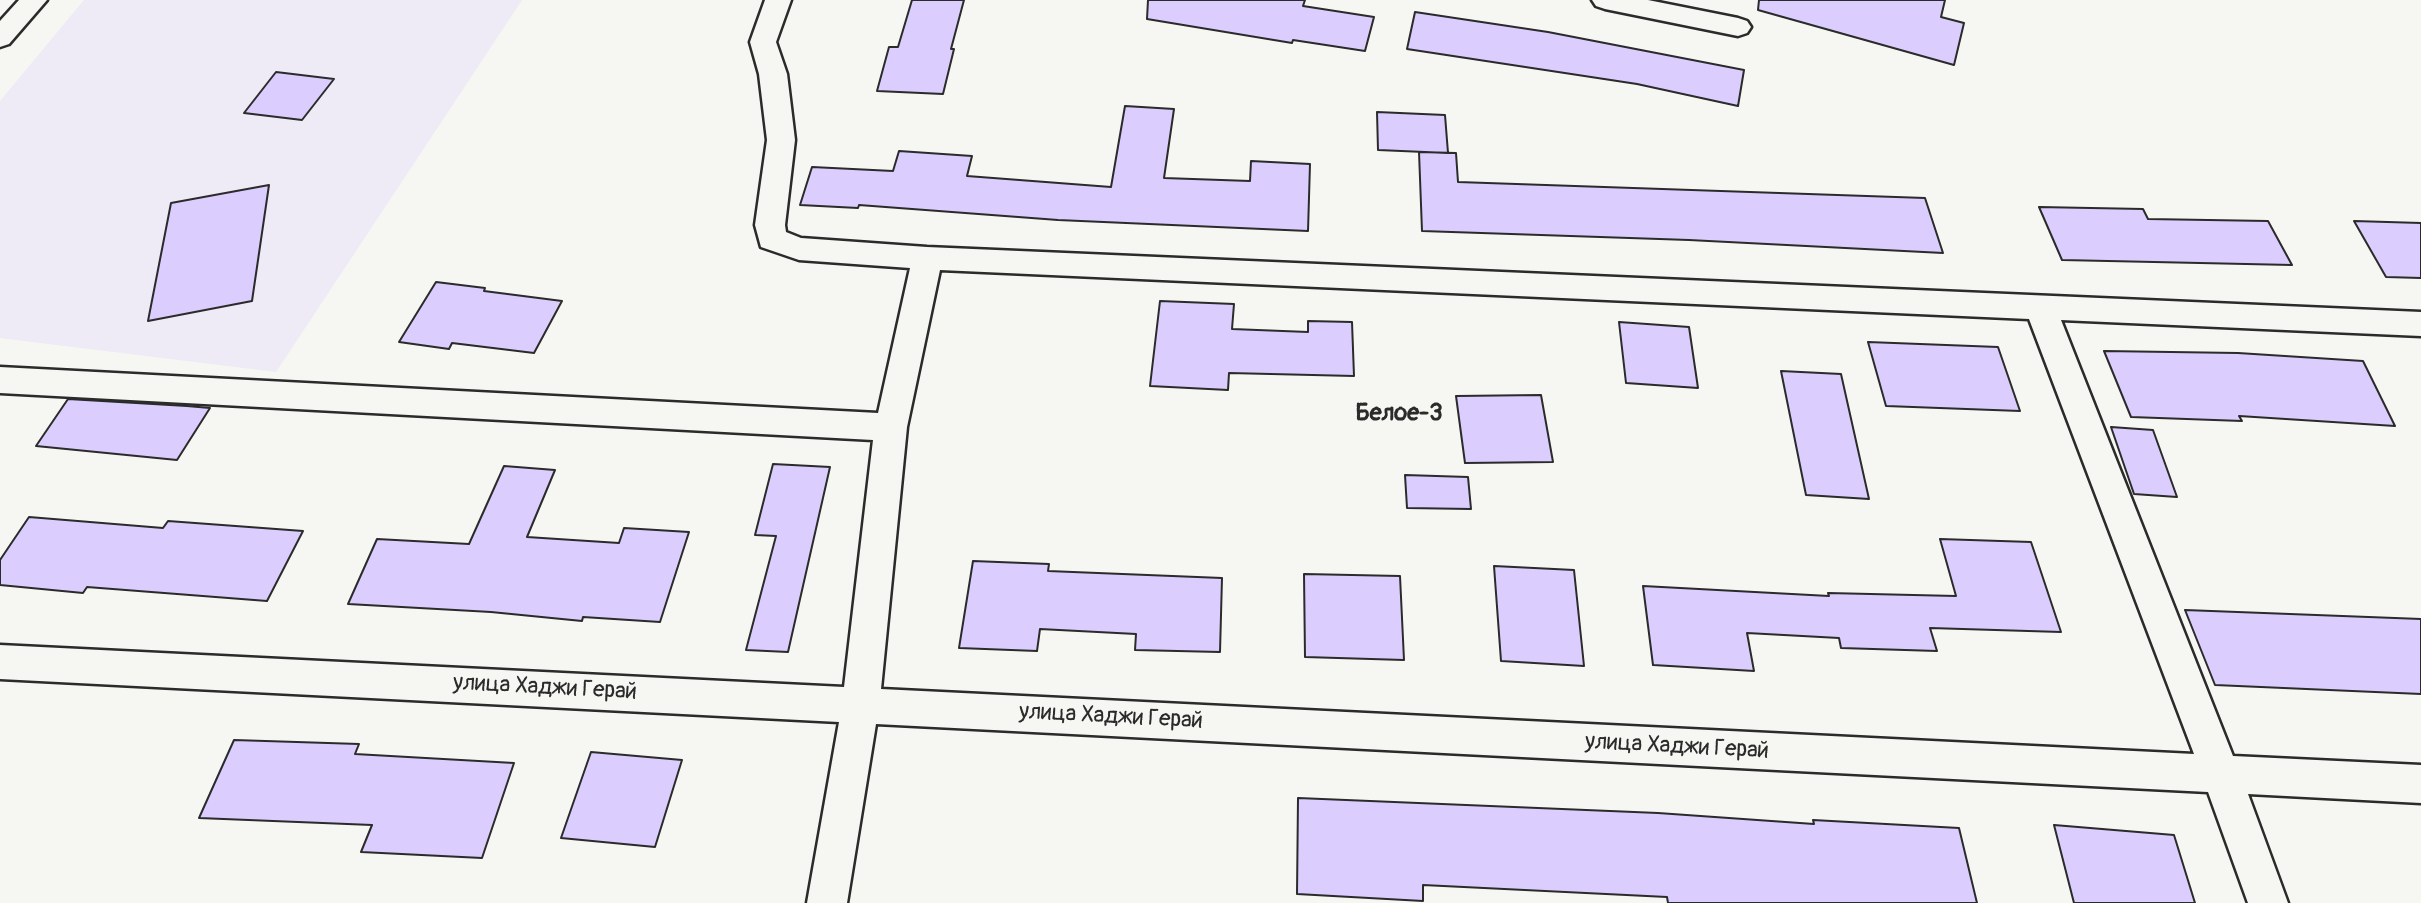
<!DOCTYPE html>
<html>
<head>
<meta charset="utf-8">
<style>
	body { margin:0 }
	canvas { display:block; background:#f6f6f2 }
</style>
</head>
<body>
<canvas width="2421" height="903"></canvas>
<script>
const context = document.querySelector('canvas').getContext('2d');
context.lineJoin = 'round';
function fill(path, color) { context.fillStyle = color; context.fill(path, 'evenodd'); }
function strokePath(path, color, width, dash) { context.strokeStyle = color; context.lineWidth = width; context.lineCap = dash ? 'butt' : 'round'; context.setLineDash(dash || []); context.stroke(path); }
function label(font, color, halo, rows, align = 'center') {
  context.font = font + ' Pangolin,sans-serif'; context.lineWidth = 6; context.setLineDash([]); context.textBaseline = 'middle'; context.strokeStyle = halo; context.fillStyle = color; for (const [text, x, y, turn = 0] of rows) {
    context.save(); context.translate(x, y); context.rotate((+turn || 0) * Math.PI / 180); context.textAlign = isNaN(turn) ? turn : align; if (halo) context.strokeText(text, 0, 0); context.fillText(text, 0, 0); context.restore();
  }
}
const built = new Path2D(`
	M84 0H522L276 372 0 338V101Z`);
const building = new Path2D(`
	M912 0H964L951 49H954L943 94 877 91 889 47H898Z
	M1148 0H1305L1303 6 1374 17 1365 51 1293 40 1292 43 1147 19Z
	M1759 0H1945L1941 17 1964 23 1954 65 1758 10Z
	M1415 12 1548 32 1744 70 1738 106 1637 84 1407 49Z
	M276 72 334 79 302 120 244 113Z
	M1125 106 1174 109 1164 178 1250 181 1251 161 1310 164 1308 231 1058 220 859 205 858 208 800 205 812 167 893 171 899 151 972 156 967 176 1111 187Z
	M1377 112 1445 115 1448 153 1378 150Z
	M1419 152 1456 153 1458 182 1925 198 1943 253 1689 240 1422 231Z
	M269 185 252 301 148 321 171 203Z
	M2039 207 2143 209 2148 219 2268 221 2292 265 2062 260Z
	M2354 221 2421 223V278L2386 277Z
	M436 282 485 288 484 291 562 301 534 353 452 343 449 349 399 342Z
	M1160 301 1234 304 1232 329 1308 332V321L1352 322 1354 376 1229 373 1228 390 1150 386Z
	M1619 322 1689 327 1698 388 1626 383Z
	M1868 342 1998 347 2020 411 1886 406Z
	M2104 351 2238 353 2363 361 2395 426 2239 416 2242 421 2131 417Z
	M1781 371 1841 374 1869 499 1806 495Z
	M1541 395 1553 462 1465 463 1456 396Z
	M68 399 187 406 210 408 177 460 36 446Z
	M2111 427 2153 430 2177 497 2134 494Z
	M773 464 830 467 788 652 746 650 776 536 755 535Z
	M504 466 555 470 527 537 619 543 624 528 689 532 660 622 583 617 582 621 491 612 348 604 377 539 469 544Z
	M1405 475 1468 477 1471 509 1407 508Z
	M29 517 163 528 168 521 303 531 267 601 87 587 83 593 0 585V560Z
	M1940 539 2031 542 2061 632 1930 628 1937 651 1841 648 1839 638 1747 633 1754 671 1653 665 1643 586 1829 596 1828 593 1956 596Z
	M973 561 1049 564 1048 571 1222 578 1220 652 1135 650 1136 634 1040 629 1037 651 959 648Z
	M1494 566 1574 570 1584 666 1501 661Z
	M1304 574 1400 576 1404 660 1305 657Z
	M2185 610 2421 619V694L2215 685Z
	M234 740 359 744 355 754 514 763 482 858 361 852 372 825 199 818Z
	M591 752 682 760 655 847 561 838Z
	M1298 798 1658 813 1814 824 1813 820 1959 828 1977 903H1668L1667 897 1423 885V901L1297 894Z
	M2054 825 2174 835 2195 903H2074Z`);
const minor = new Path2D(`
	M19 0H47L9 44 0 47V21Z
	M765 0H791L776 42 787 74 795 140 785 225 786 232 801 238 927 247 2421 312V336L2061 320 2233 756 2421 765V803L2248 794 2288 903H2248L2208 792 876 724 847 903H807L839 722 0 679V645L844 687 873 440 0 393V367L878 413 910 268 799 260 761 247 755 225 767 140 759 74 750 42ZM940 270 2029 319 2194 754 881 689 907 427Z
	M1592 0H1648L1738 18 1747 21 1751 27 1747 33 1738 36 1605 9 1596 6Z`);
const streetNames = [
	["улица Хаджи Герай",545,688,3],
	["улица Хаджи Герай",1111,717,3],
	["улица Хаджи Герай",1677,747,3]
];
const neighbourhoodNames = [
	["Белое-3",1399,414]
];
fill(built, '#eeeaf6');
fill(building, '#dccdff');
strokePath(building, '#2b2b2b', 2);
strokePath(minor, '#2b2b2b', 5);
fill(minor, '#f6f6f2');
label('23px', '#2b2b2b', '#f6f6f2', streetNames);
label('bold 24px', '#2b2b2b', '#f6f6f2', neighbourhoodNames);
</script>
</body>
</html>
